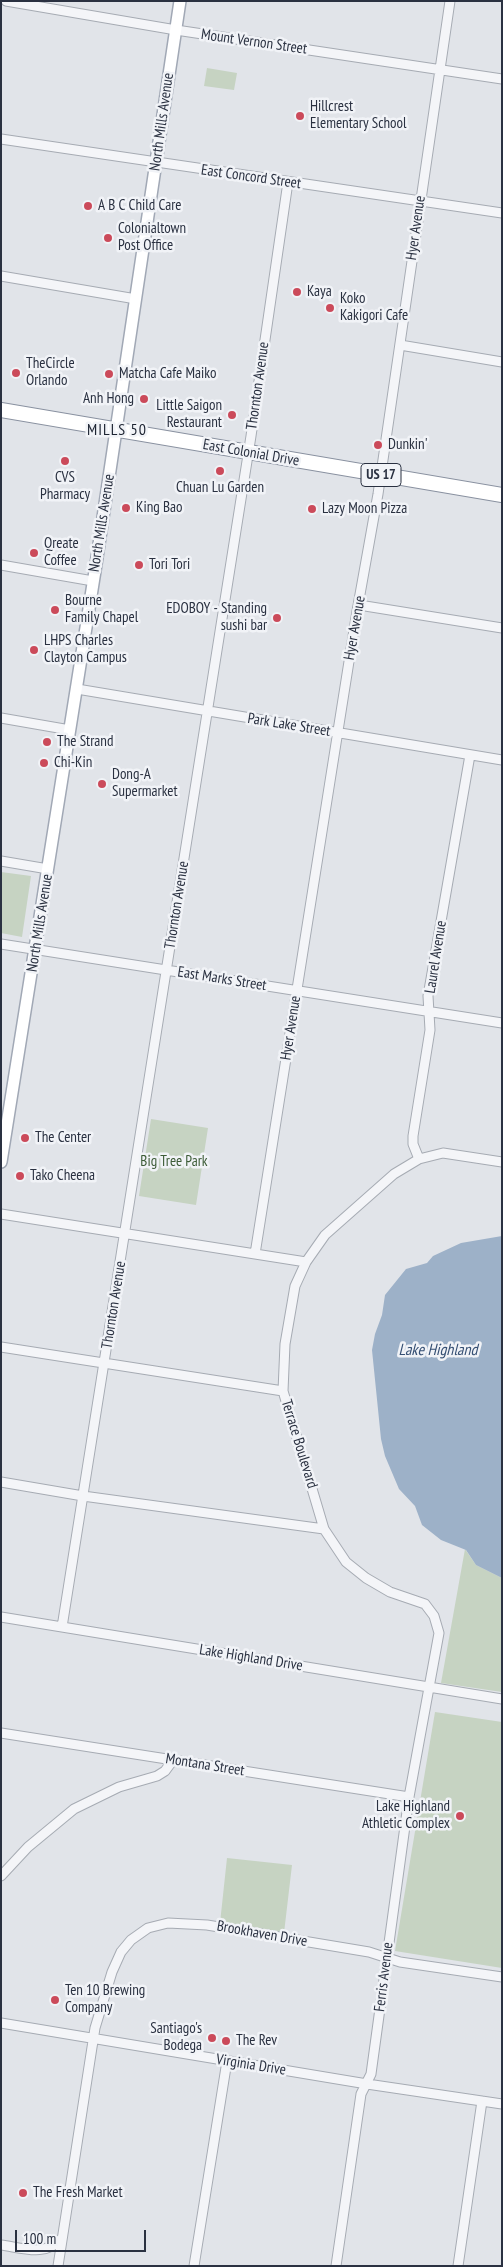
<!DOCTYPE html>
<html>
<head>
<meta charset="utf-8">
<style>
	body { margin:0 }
	#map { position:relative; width:503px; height:2267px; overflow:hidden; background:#e1e4e9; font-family:"PT Sans Narrow",sans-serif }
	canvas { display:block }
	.frame { position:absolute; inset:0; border:2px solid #2a3141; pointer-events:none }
	.scale { position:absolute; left:15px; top:2230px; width:131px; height:22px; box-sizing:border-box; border:2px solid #2a3141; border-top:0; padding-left:6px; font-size:15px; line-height:18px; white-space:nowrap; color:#2a3141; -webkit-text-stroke:4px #f1f3f7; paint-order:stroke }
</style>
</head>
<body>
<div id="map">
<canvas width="503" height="2267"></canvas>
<div class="frame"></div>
<div class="scale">100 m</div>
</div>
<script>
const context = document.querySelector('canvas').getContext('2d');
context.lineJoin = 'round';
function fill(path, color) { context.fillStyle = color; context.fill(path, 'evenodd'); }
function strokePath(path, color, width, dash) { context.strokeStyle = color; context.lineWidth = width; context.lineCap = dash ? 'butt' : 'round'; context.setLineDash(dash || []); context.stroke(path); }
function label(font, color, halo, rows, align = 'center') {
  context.font = font + ' "PT Sans Narrow",sans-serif'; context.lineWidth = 5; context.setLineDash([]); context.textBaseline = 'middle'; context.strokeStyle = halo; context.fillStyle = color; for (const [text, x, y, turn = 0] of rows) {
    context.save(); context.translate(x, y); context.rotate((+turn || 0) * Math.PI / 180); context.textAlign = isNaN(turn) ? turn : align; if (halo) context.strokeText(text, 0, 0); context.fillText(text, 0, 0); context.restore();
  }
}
const green = new Path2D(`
	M207 68 237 73 234 90 204 86Z
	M1 872 31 876 22 937 1 933Z
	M151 1119 208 1128 196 1205 139 1196Z
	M465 1549 476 1565 502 1578V1692L441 1683Z
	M435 1712 502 1722V1968L395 1951Z
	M227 1858 292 1865 284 1933 220 1923Z`);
const water = new Path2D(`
	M502 1236V1578L476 1565 466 1550 441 1540 422 1525 415 1506 399 1489 385 1456 381 1439 372 1350 375 1334 382 1315 385 1295 406 1269 427 1263 433 1256 461 1243Z`);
const minor = new Path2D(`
	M6 1 176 30 502 79
	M1 139 502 213
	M1 276 136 299
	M400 345 502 362
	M1 565 93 581
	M359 605 502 628
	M77 689 502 760
	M1 718 70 730
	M1 861 48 869
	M1 944 502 1023
	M419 1159 413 1144V1136L430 1030 428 996 470 755
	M1 1214 306 1262
	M255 1254 357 611 378 494 450 1
	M1 1347 283 1391
	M1 1482 83 1496 324 1529
	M1 1617 502 1699
	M62 1627 251 436 288 182
	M1 1733 409 1797
	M1 1876 28 1847 74 1809 119 1787 157 1776 165 1771 173 1760
	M1 2023 367 2084 502 2104
	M1 2245C23 2248 46 2257 62 2238
	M58 2266 95 2028 112 1972 121 1952 131 1940 148 1928 168 1923 207 1925 369 1952 400 1962 502 1977
	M194 2266 227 2061
	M336 2266 361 2094 371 2074 409 1797 439 1633 434 1616 425 1604 390 1592 366 1578 346 1562 324 1529 283 1391 285 1344 295 1286 306 1262 325 1235 394 1174 419 1159 443 1153 502 1162
	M458 2266 482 2101`);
const major = new Path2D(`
	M1 1162 95 571 180 1`);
const highway = new Path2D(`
	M1 410 502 495`);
const markers = [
	[300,116,5,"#cb4a5a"],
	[88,206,5,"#cb4a5a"],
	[108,238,5,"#cb4a5a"],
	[297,292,5,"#cb4a5a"],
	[330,308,5,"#cb4a5a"],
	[16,373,5,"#cb4a5a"],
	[109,374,5,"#cb4a5a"],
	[144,399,5,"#cb4a5a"],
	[232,415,5,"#cb4a5a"],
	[378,445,5,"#cb4a5a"],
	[65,461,5,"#cb4a5a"],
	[220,471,5,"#cb4a5a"],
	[126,508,5,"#cb4a5a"],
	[312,509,5,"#cb4a5a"],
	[34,553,5,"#cb4a5a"],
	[139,565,5,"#cb4a5a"],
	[55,610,5,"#cb4a5a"],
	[277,618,5,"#cb4a5a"],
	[34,650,5,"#cb4a5a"],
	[47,742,5,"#cb4a5a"],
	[44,763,5,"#cb4a5a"],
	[102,784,5,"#cb4a5a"],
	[25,1138,5,"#cb4a5a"],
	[20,1176,5,"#cb4a5a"],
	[460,1816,5,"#cb4a5a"],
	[55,2000,5,"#cb4a5a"],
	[212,2038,5,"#cb4a5a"],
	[226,2041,5,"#cb4a5a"],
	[23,2193,5,"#cb4a5a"]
];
const shields = [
	[381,475,40]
];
const shieldNames = [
	["US 17",381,475]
];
const streetNames = [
	["Mount Vernon Street",254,42,8],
	["North Mills Avenue",162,122,-82],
	["East Concord Street",251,177,8],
	["Hyer Avenue",416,228,-82],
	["Thornton Avenue",258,386,-82],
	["East Colonial Drive",251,453,10],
	["North Mills Avenue",102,523,-81],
	["Hyer Avenue",355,628,-80],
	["Park Lake Street",289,725,9],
	["Thornton Avenue",177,905,-81],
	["North Mills Avenue",40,923,-81],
	["Laurel Avenue",436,957,-81],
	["East Marks Street",222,979,9],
	["Hyer Avenue",291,1028,-81],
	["Thornton Avenue",114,1305,-81],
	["Terrace Boulevard",299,1444,73],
	["Lake Highland Drive",251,1658,9],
	["Montana Street",205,1765,9],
	["Brookhaven Drive",262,1934,10],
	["Ferris Avenue",384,1977,-83],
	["Virginia Drive",251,2065,9]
];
const poiNames = [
	["Hillcrest",310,107],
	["Elementary School",310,124],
	["A B C Child Care",98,206],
	["Colonialtown",118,229],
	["Post Office",118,246],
	["Kaya",307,292],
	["Koko",340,299],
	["Kakigori Cafe",340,316],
	["TheCircle",26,364],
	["Orlando",26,381],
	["Matcha Cafe Maiko",119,374],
	["Anh Hong",134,399,"right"],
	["Little Saigon",222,406,"right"],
	["Restaurant",222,423,"right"],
	["Dunkin'",388,445],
	["CVS",65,478,"center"],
	["Pharmacy",65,495,"center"],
	["Chuan Lu Garden",220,488,"center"],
	["King Bao",136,508],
	["Lazy Moon Pizza",322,509],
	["Qreate",44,544],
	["Coffee",44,561],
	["Tori Tori",149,565],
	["Bourne",65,601],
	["Family Chapel",65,618],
	["EDOBOY - Standing",267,609,"right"],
	["sushi bar",267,626,"right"],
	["LHPS Charles",44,641],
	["Clayton Campus",44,658],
	["The Strand",57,742],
	["Chi-Kin",54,763],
	["Dong-A",112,775],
	["Supermarket",112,792],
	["The Center",35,1138],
	["Tako Cheena",30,1176],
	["Lake Highland",450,1807,"right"],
	["Athletic Complex",450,1824,"right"],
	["Ten 10 Brewing",65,1991],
	["Company",65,2008],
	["Santiago's",202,2029,"right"],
	["Bodega",202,2046,"right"],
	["The Rev",236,2041],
	["The Fresh Market",33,2193]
];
const parkNames = [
	["Big Tree Park",174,1162]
];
const neighbourhoodNames = [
	["MILLS 50",117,430]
];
const waterNames = [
	["Lake Highland",438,1350]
];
fill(green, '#c6d3c2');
fill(water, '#9db1c8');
strokePath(minor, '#a6abb3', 11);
strokePath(major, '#a1a8b5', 14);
strokePath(highway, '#8991a0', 16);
strokePath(minor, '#f4f5f8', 9);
strokePath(major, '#fff', 11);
strokePath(highway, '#fff', 14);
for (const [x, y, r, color] of markers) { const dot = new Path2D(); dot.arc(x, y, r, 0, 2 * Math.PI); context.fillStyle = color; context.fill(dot); strokePath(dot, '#f1f3f7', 2); }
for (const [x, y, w] of shields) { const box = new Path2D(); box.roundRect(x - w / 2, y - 11.5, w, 23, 4); context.fillStyle = '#f1f3f7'; context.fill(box); strokePath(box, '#2a3141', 1); }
label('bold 14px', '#2a3141', null, shieldNames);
label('15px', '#2a3141', '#f1f3f7', streetNames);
label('15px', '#2a3141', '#f1f3f7', poiNames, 'left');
label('15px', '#3d5c37', '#f1f3f7', parkNames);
context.letterSpacing = '1px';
label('16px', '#1c2331', '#f1f3f7', neighbourhoodNames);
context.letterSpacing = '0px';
label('italic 16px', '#354f73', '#f1f3f7', waterNames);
</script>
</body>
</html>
